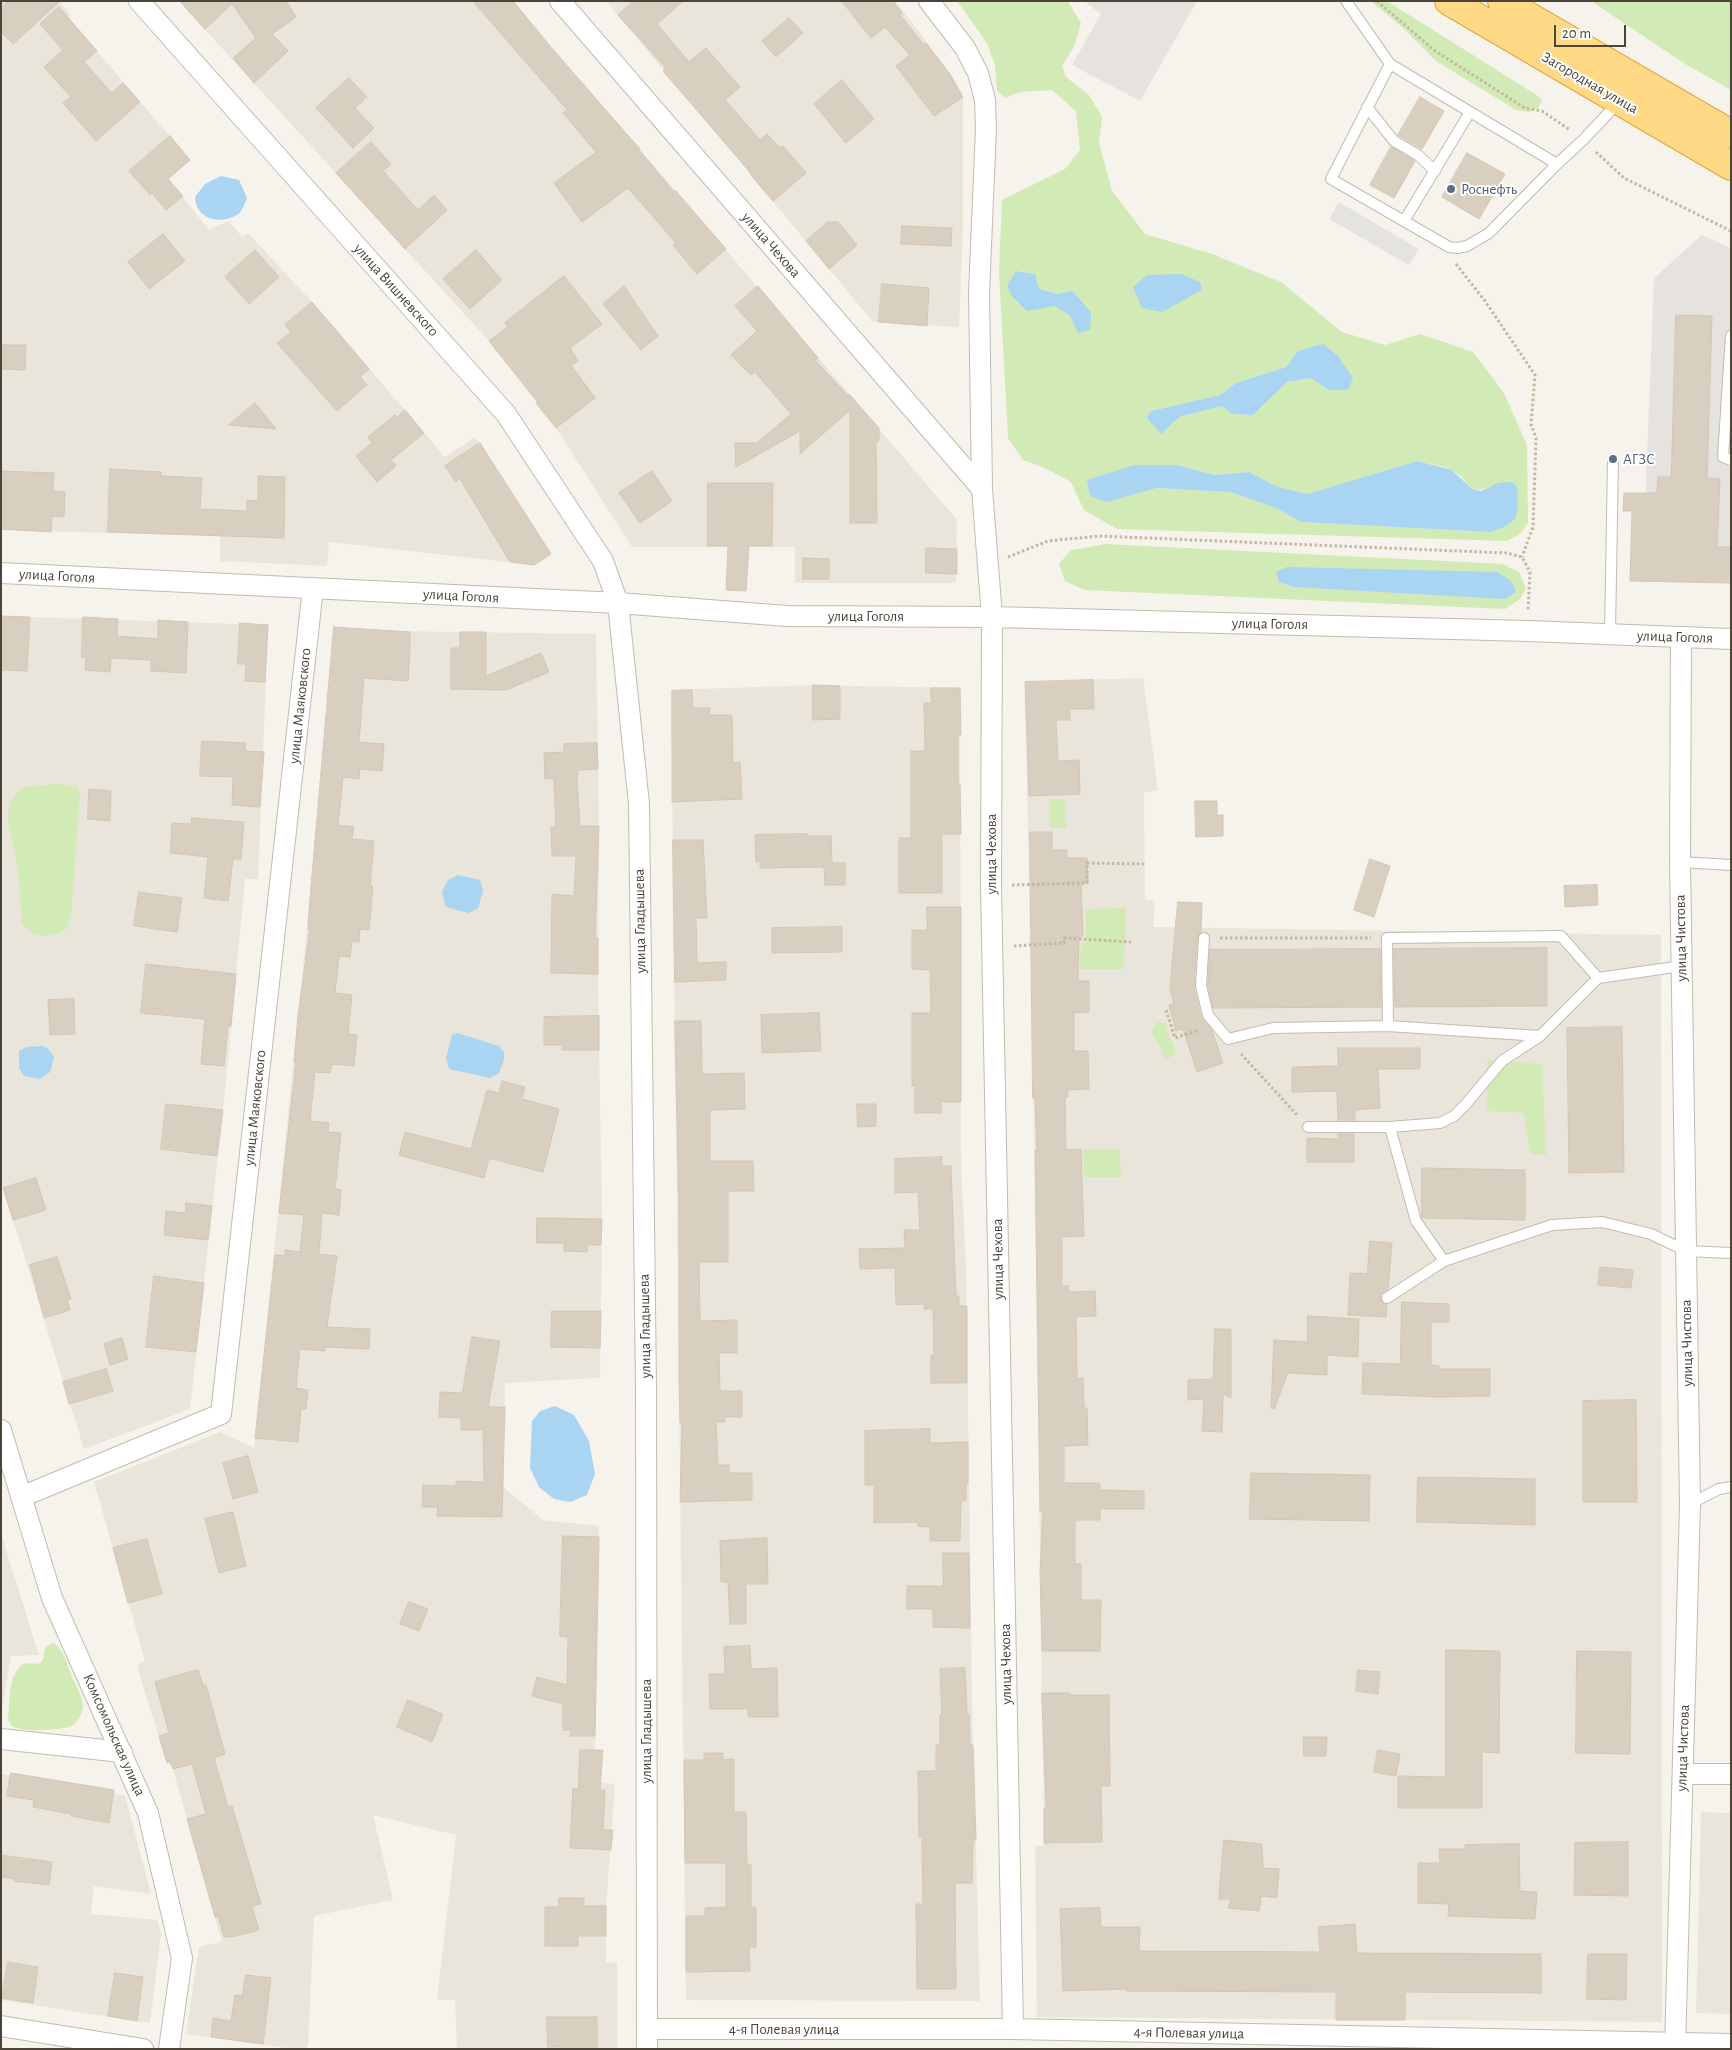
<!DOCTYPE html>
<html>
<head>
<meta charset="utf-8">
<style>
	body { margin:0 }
	#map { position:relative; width:1732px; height:2050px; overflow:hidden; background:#f6f3ec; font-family:"Alegreya Sans",sans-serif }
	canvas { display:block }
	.frame { position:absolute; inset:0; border:2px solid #4b4439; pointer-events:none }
	.scale { position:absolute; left:1554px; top:25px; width:72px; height:22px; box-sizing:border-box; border:2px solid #4b4439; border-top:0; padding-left:6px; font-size:15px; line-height:18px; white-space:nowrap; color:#4b4439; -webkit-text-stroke:4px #fff; paint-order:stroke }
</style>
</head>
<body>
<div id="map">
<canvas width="1732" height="2050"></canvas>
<div class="frame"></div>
<div class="scale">20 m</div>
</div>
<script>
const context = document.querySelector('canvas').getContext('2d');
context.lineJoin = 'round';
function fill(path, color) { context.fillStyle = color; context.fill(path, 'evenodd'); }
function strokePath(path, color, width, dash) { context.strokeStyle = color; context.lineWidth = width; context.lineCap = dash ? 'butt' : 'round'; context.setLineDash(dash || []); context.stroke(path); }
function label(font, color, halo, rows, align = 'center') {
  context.font = font + ' "Alegreya Sans",sans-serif'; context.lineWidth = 4; context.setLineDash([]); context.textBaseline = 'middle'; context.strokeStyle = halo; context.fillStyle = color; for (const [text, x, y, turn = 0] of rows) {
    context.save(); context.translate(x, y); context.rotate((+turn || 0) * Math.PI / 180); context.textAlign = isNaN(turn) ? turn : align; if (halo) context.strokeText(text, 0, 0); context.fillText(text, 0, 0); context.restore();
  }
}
const residential = new Path2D(`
	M1 1H59L71 15 68 17 190 160 168 179 209 230 229 221 242 237 248 233 312 302 445 457 475 437 551 554 534 565 329 542 327 566 220 561V536L1 530Z
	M179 1H513L957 520 956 583H795V547H632L556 428 489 341Z
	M606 1H895L921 34 963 97V225L959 327 873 322Z
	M1 616 268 625 258 879H245L225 1092 190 1409 84 1449 1 1181Z
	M334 627 394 631 596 634 599 816 598 983 602 1219 600 1378 505 1383 503 1487 543 1520 599 1526 595 1750 600 1782 615 1785 606 1906V1962L617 1963V2049H457L455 2000H437L456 1835 373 1815 393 1900 314 1916 308 2045 304 2049H294L186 2034 199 1947 222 1942 171 1762 167 1763 137 1666 145 1661 94 1482 220 1432 254 1448 307 928Z
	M1143 678 1158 790 1144 793 1145 900 1155 901 1153 927 1661 935 1662 2022 1037 2017 1035 1846H1044L1035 1188 1025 682Z
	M813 685 960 688 961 1165 966 1267 972 1701 980 2001 686 2000 671 690Z
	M1 1534 39 1655 11 1656 1 1715Z
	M1 1774 90 1788 125 1796 151 1894 94 1886 91 1914 157 1920 161 1933 150 2023 1 2000Z
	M1701 1812 1731 1813V2014L1696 2013Z`);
const industrial = new Path2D(`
	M1084 1H1197L1140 101 1072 65 1101 14Z
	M1702 235 1731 248V583L1630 581 1631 537H1644L1654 278Z`);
const green = new Path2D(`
	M957 1H1067L1069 3 1081 23 1074 47 1062 66 1066 77 1089 95 1102 117 1099 143 1112 191 1145 234 1212 254 1281 282 1342 332 1385 345 1420 334 1473 352 1504 393 1527 445 1528 523 1520 534 1507 541 1117 529 1084 510 1071 482 1045 468 1023 460 1008 438 999 270 1002 200 1065 169 1080 150 1076 111 1052 90 1020 92 1005 98 997 91 995 65 987 43ZM1016 271 1035 274 1038 289 1057 294 1090 330 1078 332 1070 316 1055 306ZM1298 351 1329 390 1311 378 1287 382 1253 415 1232 414 1222 406 1179 417 1151 411 1220 395 1236 383 1286 367ZM1417 461C1427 464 1442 465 1452 470 1476 484 1463 499 1498 483L1490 532 1301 522 1276 508 1230 492 1156 488 1135 465H1177L1215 475 1249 472 1278 487 1307 494Z
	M1371 1H1387L1538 96 1542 100 1538 108 1529 112 1516 110 1436 61 1402 27Z
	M1591 1H1731V90L1682 62Z
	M1106 544 1503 564 1519 572 1526 588 1520 599 1505 609 1085 590 1065 581 1059 564 1071 550Z
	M54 784 71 785 77 787 80 795 71 916 67 928 60 933 46 936 34 934 22 924 18 869 8 821 9 804 17 792 26 787Z
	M1049 799H1065L1066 828H1050Z
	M1126 908 1124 969H1080L1081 943H1086V909Z
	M1156 1022 1166 1023C1166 1035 1174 1042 1176 1054L1165 1060 1159 1044 1151 1033Z
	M1487 1060 1542 1064 1546 1155 1531 1154 1523 1113 1487 1111Z
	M1083 1149H1120L1121 1177H1084Z
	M53 1643C63 1648 67 1663 70 1672 74 1683 84 1697 83 1709 82 1714 77 1722 73 1725 64 1731 20 1732 12 1726 12 1726 8 1720 8 1719 10 1702 7 1671 26 1663 43 1665 43 1664 45 1648Z`);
const parking = new Path2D(`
	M1339 202 1419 249 1409 265 1329 219Z`);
const water = new Path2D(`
	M221 176 239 180 247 198C245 203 242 212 237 215 219 225 196 219 195 197L205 184Z
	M1016 271 1035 274 1039 289 1057 294 1072 291 1091 312 1090 330 1078 333 1070 316 1055 306 1027 311 1012 296 1007 286Z
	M1181 274 1200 282 1202 290 1162 312 1142 308 1133 287 1147 275Z
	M1323 344 1338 356 1353 378 1348 390H1329L1311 378 1287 382 1253 415 1232 414 1222 406 1179 417 1161 434 1147 418 1151 411 1220 395 1236 383 1286 367 1298 351Z
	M1417 461 1452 470 1472 489 1481 491 1498 483 1512 482 1517 487C1518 517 1521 522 1490 532L1301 522 1276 508 1230 492 1156 488 1107 502 1090 496 1087 480 1135 465H1177L1215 475 1249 472 1278 487 1307 494Z
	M1287 567 1497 572 1511 581 1516 592 1505 599 1294 587 1279 582 1276 572Z
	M458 875 480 880 483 891 478 908 469 913 446 907 442 892 448 880Z
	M457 1033 499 1046 504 1052V1059L499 1073 490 1078 449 1069 446 1058 452 1035Z
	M43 1046 48 1049 54 1057 50 1072 40 1079 24 1076 19 1068V1051L27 1047Z
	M555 1406 574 1415 589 1441 595 1474 587 1495 570 1502 554 1499 539 1487 530 1468 532 1421 540 1411Z`);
const building = new Path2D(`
	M8 1H60L13 44 1 32V8Z
	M180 1H286L296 17 272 34 288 51 254 83 233 58 256 38 232 4 205 29Z
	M473 1H513L552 49 640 149 639 150 674 192 675 190 726 249 697 274 673 245 676 243 628 188 582 222 554 183 596 152 563 113 567 110Z
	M634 1H683L657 24 689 62 706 48 740 87 725 100 760 140 767 134 780 148 783 146 806 173 773 201 750 174 751 173 663 71 666 68 618 15Z
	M842 1H893L902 13 900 15 924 45 926 43 950 74 963 97 934 116 896 66 910 55 885 27 871 38Z
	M59 7 97 51 84 62 112 93 123 83 140 102 96 141 63 103 71 97 44 67 63 50 40 24Z
	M789 18 803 33 776 57 762 41Z
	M349 78 367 97 355 108 374 128 353 148 316 108Z
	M842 80 874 119 846 143 814 104Z
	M1420 97 1444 111 1422 149 1398 135Z
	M170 136 190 160 168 179 183 196 166 210 152 193 150 195 129 171Z
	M371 142 391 164 383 171 418 210 434 195 447 210 405 249 336 173Z
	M1391 147 1415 161 1394 198 1370 185Z
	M1467 153 1505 174 1479 219 1442 197Z
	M828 222H838L857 245 829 269 806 241Z
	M902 226 952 228 951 246 901 244Z
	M163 234 185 261 149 289 128 262Z
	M255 250 279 277 249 304 225 277Z
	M476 250 502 280 470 309 443 279Z
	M564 276 602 324 570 348 578 361 571 365 595 398 556 428 536 403 538 402 489 341 508 327 505 323Z
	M882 284 929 288 927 326 879 322Z
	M624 286 658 336 641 350 603 304Z
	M758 286 818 358 815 360 849 397V394L879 428V440L876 442 877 523H850V410L800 454V431L736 467 735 443H757L791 414 755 372 751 375 731 355 757 331 735 306Z
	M312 302 369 369 360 377 367 385 337 411 277 343 291 332 285 325Z
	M1676 315 1712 316 1707 478 1720 479 1717 547H1731V583L1630 581 1632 511H1623L1624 493H1657L1658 477H1671Z
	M1 345H26L25 370 1 369Z
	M255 403 276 429 229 425Z
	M405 410 424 433 391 460 396 466 377 482 356 456 372 443 368 437 395 415 397 417Z
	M480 443 551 554 534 565 510 562 460 479 456 482 445 466Z
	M110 469 161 472V476L202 478 200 509 247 511V500L258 501V476L285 477 284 538 108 532Z
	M1 471 54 473 53 491 65 492 64 517 52 516 51 532 1 529Z
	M652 471 672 501 640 523 619 493Z
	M708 483H773L772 546H749L746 591 726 590 728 546H708Z
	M926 548 957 549V574L926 573Z
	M803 558 829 559V579H803Z
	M2 616 30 617 27 671 1 670Z
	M83 617 118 619 117 636 158 639V620L188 622 186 673 151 671V660L111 658 110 672 85 670 86 657H82Z
	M240 623 268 625 265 682 245 681 246 664H238Z
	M334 627 410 632V648L408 681 364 678 359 742 384 744 382 771 360 769 359 779 343 777 338 825 354 827 352 839 374 841 370 886H373L369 930 360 929 359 942 352 941 350 957 339 956 335 993 352 995 348 1034 357 1035 354 1066 332 1064 330 1073 315 1072 310 1121 329 1123 328 1132 341 1133 335 1189 341 1190 339 1215 322 1213 319 1254 337 1256 327 1327 370 1329 369 1349 326 1347 325 1351 300 1349 296 1388 308 1390 306 1409H301L298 1442 255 1438 275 1255 285 1256V1250L300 1252 304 1215 279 1213 296 1062H294L298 1015 310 929H308L310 899Z
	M460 632H486V676L541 653 549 672 506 690 451 689V648H460Z
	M1093 680 1094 709H1070V720H1056L1058 761 1079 760 1080 794 1029 796 1025 682Z
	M813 685 840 686V719L813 720Z
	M931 688H960L961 735H958V784H960L961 834H942V893H899V838H911V751H925L924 703H931Z
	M692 690 693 708H710L709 715H732L733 763 740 762 742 799 672 802V691Z
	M202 741 246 743 245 751 264 752 260 807 232 805 233 777 200 776Z
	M597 743 598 769 578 770 577 779 580 826H599L595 938H598V974L551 973 552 894 574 896 576 856H552L551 827H556L554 779H545L544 753 564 752V744Z
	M89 789 111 791 110 821 88 819Z
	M1195 801H1217V815H1223V836L1196 837Z
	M192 818 244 822 241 859H233L228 901 204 898 208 857 170 853 172 823 191 824Z
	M1030 832H1052V850H1067V858H1087L1088 883H1081L1083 936H1079L1078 981H1089V1012L1074 1013V1051H1088L1089 1089 1068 1090V1097H1065L1066 1150 1081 1149 1084 1236 1062 1237V1286H1069V1292L1095 1291 1096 1316 1076 1317 1077 1378H1083L1084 1408H1087L1088 1445 1064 1446V1483H1100V1490L1144 1491V1509H1100V1520H1075V1564H1081V1600H1101L1100 1651H1042L1040 1571 1043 1511H1040L1035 1150H1037L1035 1098H1033Z
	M808 834V836H831L832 863H845V885H825L824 867 760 868V862H756L755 835Z
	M673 840H703L707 918H696L697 963 726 962V980L675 982Z
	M1370 859 1390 866 1374 917 1354 910Z
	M1597 885 1598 905 1565 907 1564 886Z
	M139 892 182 898 177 932 134 926Z
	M1178 902 1202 903 1201 932 1197 938 1194 987 1201 1017 1212 1030 1223 1063 1197 1072 1183 1029 1176 1031 1169 1005 1174 1003 1170 989Z
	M927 907H961V1102H941V1113H915V1086H912V1013H931L930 970 912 969V930H927Z
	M842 927V952L772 953V928Z
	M1547 948V1006L1395 1007 1394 949Z
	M1380 949 1381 1007 1213 1008 1208 985 1210 950Z
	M146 964 236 974 231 1026H228L224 1066 201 1064 205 1019 141 1013Z
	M74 999 75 1034 50 1035 48 1000Z
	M819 1013 821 1051 762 1053 761 1015Z
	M599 1016V1050H562V1045H544V1017Z
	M675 1021H701L702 1074 744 1073 745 1109 710 1110V1161H753L754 1191H728V1262H699L700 1321 737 1320V1353H719L720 1391H742V1417H725V1422H716L718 1465H729V1473H752V1500L680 1502 682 1423H680L679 1378V1208Z
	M1622 1027 1624 1172 1569 1173 1567 1028Z
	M1338 1048H1420V1069H1378L1380 1108 1355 1110V1120H1338L1337 1091 1292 1092V1067L1338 1066Z
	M502 1081 525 1087 522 1099 559 1109 543 1172 489 1158 484 1178 399 1155 405 1132 471 1149 487 1090 499 1093Z
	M166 1104 223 1110 217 1156 161 1149Z
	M857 1104H876V1126L858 1127Z
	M1338 1134H1354V1162H1307V1138L1338 1139Z
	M942 1157V1166H951L956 1296H959V1306H967V1383H931V1355H934L933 1309H924V1304L896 1305 895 1268 860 1269 859 1249 905 1248 904 1230H920L918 1192 895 1193V1159Z
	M1422 1168 1525 1170V1220L1422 1218Z
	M36 1178 46 1210 13 1220 3 1188Z
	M186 1203 212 1206 208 1240 164 1235 166 1211 185 1213Z
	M537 1218 602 1219 601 1245H587V1252L564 1251V1243H537Z
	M1370 1241 1392 1243 1388 1289 1381 1294 1380 1298 1382 1302 1387 1305 1386 1317 1348 1315 1350 1273 1367 1274Z
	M57 1257 71 1299 67 1300 70 1310 44 1318 30 1265Z
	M1600 1267 1633 1270 1631 1288 1598 1285Z
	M154 1276 204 1283 196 1352 146 1347Z
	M1402 1302 1449 1304V1322H1431V1365L1439 1366V1369H1490V1396L1438 1397 1362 1394 1363 1363 1400 1364Z
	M552 1311H601L600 1348 551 1347Z
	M1308 1316 1359 1319 1358 1357 1327 1355V1375L1288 1373 1274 1409 1271 1408 1274 1340 1307 1342Z
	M1215 1329H1231V1398L1223 1394 1222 1432 1202 1431 1204 1399 1188 1400V1380L1213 1379Z
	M472 1337 500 1341 488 1407H505L502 1517 437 1516 438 1507H422L423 1485 456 1486V1481L484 1482 483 1430H461V1418L439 1417 440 1392 462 1393Z
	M122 1338 128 1359 110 1365 104 1344Z
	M106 1369 113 1391 69 1404 63 1382Z
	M1636 1400 1637 1502H1583V1401Z
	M930 1429V1443L968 1442V1484H966V1501H961L960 1541H930V1527L918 1526V1522L874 1523V1485H865V1431Z
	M248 1456 258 1492 233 1499 223 1463Z
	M1251 1473 1370 1475 1369 1521 1250 1519Z
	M1418 1477 1535 1479V1525L1417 1522Z
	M233 1512 246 1566 219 1573 205 1519Z
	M563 1536 599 1537 595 1736H570L571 1730H563V1704L532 1696 537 1677 567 1685 568 1637 560 1636Z
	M767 1538 768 1584H746V1624H730L728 1582H721L720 1541Z
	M147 1539 162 1594 128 1603 113 1548Z
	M943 1553H969L970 1628 933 1627V1609H907V1586H943Z
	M409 1602 428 1609 419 1631 400 1624Z
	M750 1646 751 1669 777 1668 778 1717H748V1709H710L709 1674H725L724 1647Z
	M1446 1650 1500 1651 1499 1753 1482 1752V1808H1398V1776L1445 1777Z
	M1577 1651 1631 1652 1630 1754 1576 1753Z
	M965 1668 967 1714H969L970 1745H973L976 1840H973L972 1883H955L956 1989H917L916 1904H923L922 1837H919L918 1771H936V1745H940V1715H942L940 1669Z
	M198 1670 203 1685H206L225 1754 214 1758 228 1807 232 1806 261 1904 252 1906 259 1930 232 1937H224L218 1916 215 1917 187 1819 206 1814 192 1764 173 1769 170 1762 167 1763 159 1736 169 1733 155 1682Z
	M1358 1670 1380 1672 1378 1694 1356 1691Z
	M1042 1693H1070V1695H1109L1110 1786H1101L1102 1842 1044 1843V1809H1046Z
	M408 1700 443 1714 432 1742 397 1727Z
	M1304 1737H1327L1326 1756H1304Z
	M580 1750H603L600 1790H605L603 1830H613L611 1850 570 1848 573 1788 578 1789Z
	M1378 1750 1400 1754 1396 1776 1374 1772Z
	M704 1753H723V1760L734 1759V1812H746L747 1865H751V1907H756V1947H749L750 1971 686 1972V1916H705V1908L726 1907V1863H685L684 1760H704Z
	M11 1773 114 1790 109 1823 71 1816 72 1814 33 1807 34 1800 7 1796Z
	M1224 1840 1262 1844 1263 1868 1279 1869 1277 1898 1261 1896 1259 1911 1228 1908 1231 1899H1219Z
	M1628 1842V1896L1574 1895 1575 1843Z
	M1519 1844 1520 1891 1537 1892 1535 1919 1448 1916 1449 1904 1418 1903V1863H1440L1439 1849H1465V1845Z
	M1 1855 52 1862 49 1885 14 1881V1879L1 1877Z
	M559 1898H584V1906H606V1936H578V1946H545V1907H559Z
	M1100 1908 1101 1927H1140L1139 1951 1320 1952 1318 1927 1355 1924 1357 1953 1541 1954V1993L1405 1992V2020H1336V1992L1127 1991V1989L1063 1991 1060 1909Z
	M1588 1954H1627L1626 2000 1587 1999Z
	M8 1962 38 1967 33 2003 2 1998Z
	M115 1973 143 1977 137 2021 108 2016Z
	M246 1975 271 1978 263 2044 211 2037 213 2018 231 2021 235 1995 242 1996Z
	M547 2017H597V2049H564V2047H548Z`);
const path = new Path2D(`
	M1377 1 1435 51 1525 108 1542 111 1570 130
	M1596 152 1624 178 1731 231
	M1456 264 1485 301 1535 375 1531 424 1536 438 1533 527 1522 557
	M1008 557 1048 541 1099 536 1506 553 1522 557 1530 572 1528 611
	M1012 885 1087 883V863L1145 864
	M1220 938H1371
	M1014 946 1064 943V938L1131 942
	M1166 1010 1175 1038 1199 1030
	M1241 1054 1298 1116`);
const service = new Path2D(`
	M1346 1 1390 64 1557 164
	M1390 64 1331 179 1449 247 1457 248 1467 246 1489 233 1557 164 1583 140 1619 102
	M1367 107 1394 141 1418 155 1435 171
	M1404 221 1470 112
	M1731 336 1723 457 1731 460
	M1610 634 1613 459
	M1680 862 1731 865
	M1204 938 1201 986 1208 1015 1228 1039 1273 1028 1388 1026 1540 1036
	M1388 1026 1387 938 1561 936 1598 978
	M1308 1127H1390L1440 1123 1454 1116 1466 1104 1502 1061 1540 1036 1598 978 1682 966
	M1390 1127 1416 1221 1444 1261
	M1387 1298 1444 1261 1552 1225 1602 1222 1651 1234 1686 1251 1731 1253
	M1690 1504 1719 1489 1731 1487`);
const minor = new Path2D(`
	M139 1 506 414 603 561 618 603 639 804 646 1388 647 2049
	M560 1 982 489 992 617 991 886 1013 2029
	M929 1 965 48 978 73 985 100 986 128 979 293 982 489
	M1 573 618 603 787 616 992 617 1529 631 1731 639
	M1 1430 52 1598 148 1813 182 1958 169 2049
	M21 1497 221 1414 313 588
	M1 1739 122 1752
	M1683 1774H1731
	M1 2026 143 2049
	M647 2029H1013L1731 2044
	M1675 2049 1690 1504 1680 862 1681 637`);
const trunk = new Path2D(`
	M1449 1 1731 166
	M1502 1 1731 134`);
const markers = [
	[1451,189,5,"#5c6f8a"],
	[1613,459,5,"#5c6f8a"]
];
const streetNames = [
	["Загородная улица",1590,83,30],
	["улица Чехова",771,245,49],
	["улица Вишневского",396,290,48],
	["улица Гоголя",57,576,3],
	["улица Гоголя",461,596,3],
	["улица Гоголя",866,616],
	["улица Гоголя",1270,624,1],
	["улица Гоголя",1675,637,2],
	["улица Маяковского",300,706,-84],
	["улица Чехова",991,854,-90],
	["улица Гладышева",640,921,-91],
	["улица Чистова",1681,938,-91],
	["улица Маяковского",255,1108,-84],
	["улица Чехова",998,1259,-91],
	["улица Гладышева",645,1326,-91],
	["улица Чистова",1687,1343,-91],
	["улица Чехова",1006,1664,-91],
	["улица Гладышева",646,1731,-90],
	["Комсомольская улица",114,1735,66],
	["улица Чистова",1683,1748,-88],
	["4-я Полевая улица",784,2029],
	["4-я Полевая улица",1189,2033,1]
];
const serviceNames = [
	["Роснефть",1461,189],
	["АГЗС",1623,459]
];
fill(residential, '#eae5da');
fill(industrial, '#e6e2dd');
fill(green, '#d2eab5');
fill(parking, '#e5e3e0');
fill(water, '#a9d4f2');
fill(building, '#d8cfc1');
strokePath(building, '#d3c7b4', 1);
strokePath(service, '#c2bbae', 12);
strokePath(minor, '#c2bbae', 22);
strokePath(trunk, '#e0a43c', 30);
strokePath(path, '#c4b79f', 3, [2.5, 2.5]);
strokePath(service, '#fff', 10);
strokePath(minor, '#fff', 20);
strokePath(trunk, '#ffd985', 28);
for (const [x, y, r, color] of markers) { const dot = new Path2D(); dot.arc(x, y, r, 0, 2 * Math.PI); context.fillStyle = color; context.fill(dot); strokePath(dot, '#fff', 2); }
label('15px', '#4b4439', '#fff', streetNames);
label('15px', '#4e5e75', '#fff', serviceNames, 'left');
</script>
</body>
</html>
